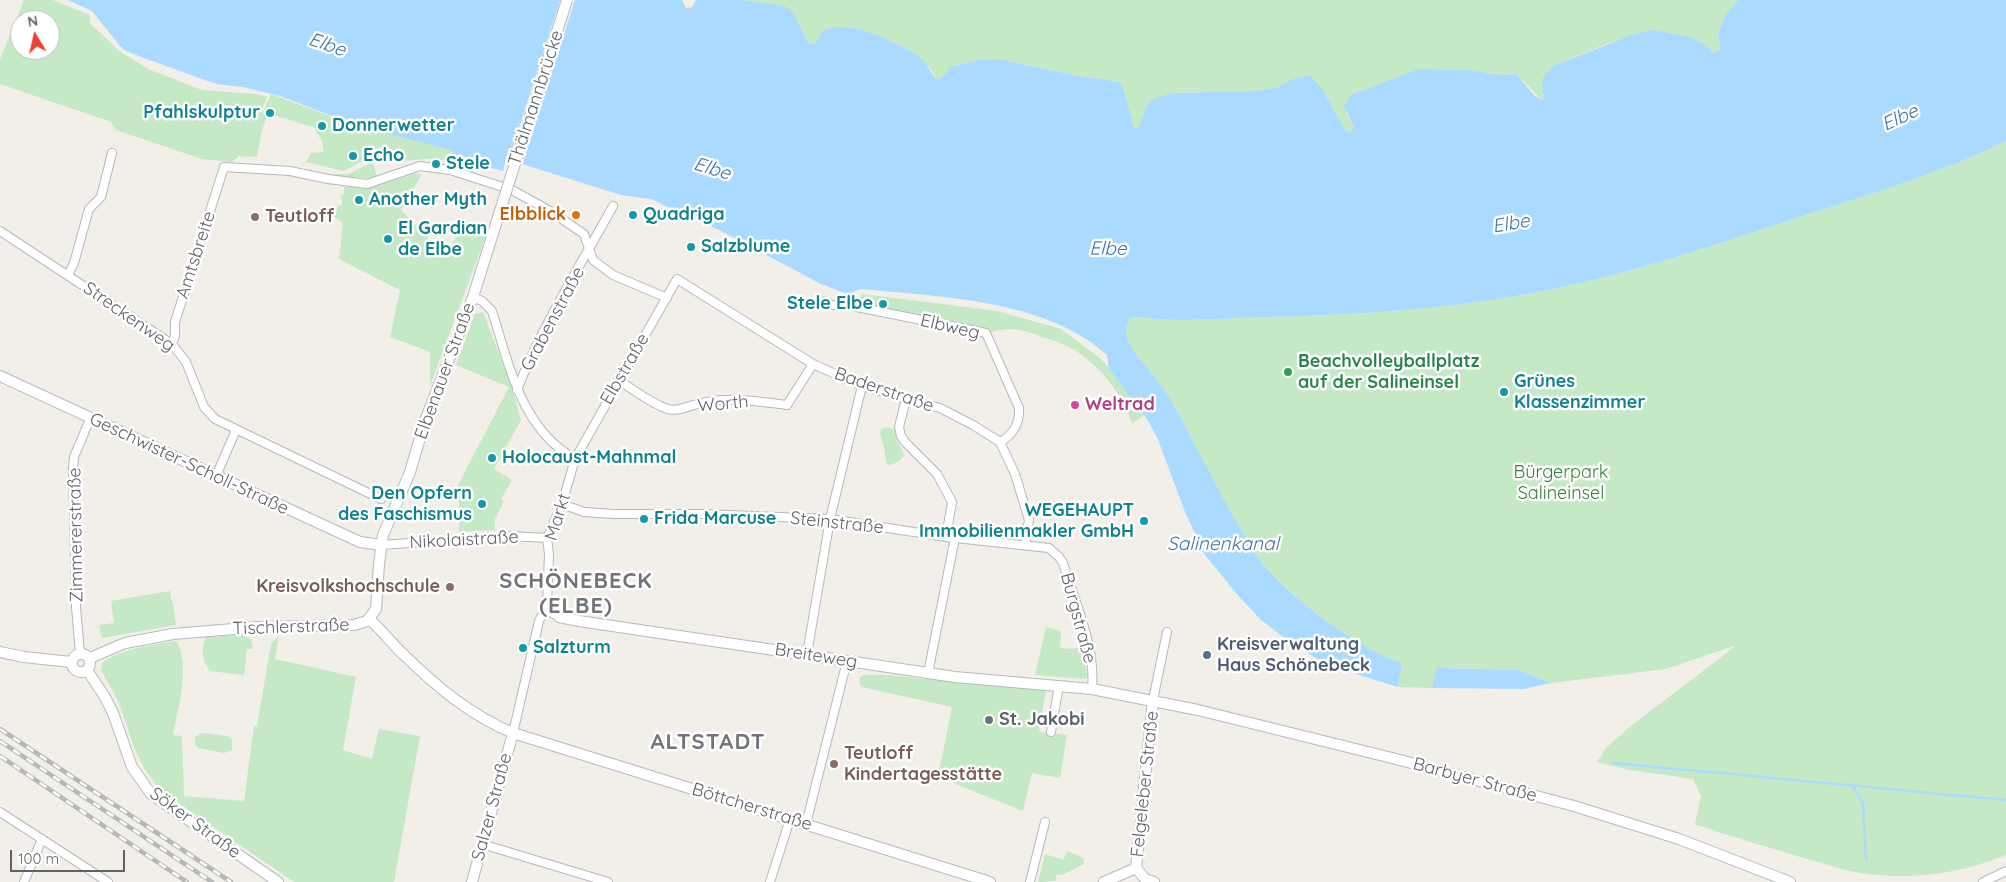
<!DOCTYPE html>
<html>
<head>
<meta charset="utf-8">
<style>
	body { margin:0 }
	#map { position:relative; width:2006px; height:882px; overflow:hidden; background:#f1efe8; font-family:Quicksand,sans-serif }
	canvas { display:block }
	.north { position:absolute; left:10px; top:10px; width:50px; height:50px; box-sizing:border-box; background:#fff; border:1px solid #bfc1c3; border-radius:50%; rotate:351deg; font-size:14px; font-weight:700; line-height:20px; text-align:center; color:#5f6368 }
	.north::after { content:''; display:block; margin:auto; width:18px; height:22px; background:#ea4335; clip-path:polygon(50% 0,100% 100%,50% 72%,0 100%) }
	.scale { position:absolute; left:10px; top:850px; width:115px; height:22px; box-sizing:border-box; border:2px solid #5f6368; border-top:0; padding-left:6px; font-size:15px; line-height:18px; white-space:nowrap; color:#5f6368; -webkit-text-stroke:4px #fff; paint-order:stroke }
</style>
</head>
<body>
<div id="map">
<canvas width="2006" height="882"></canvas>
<div class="north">N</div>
<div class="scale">100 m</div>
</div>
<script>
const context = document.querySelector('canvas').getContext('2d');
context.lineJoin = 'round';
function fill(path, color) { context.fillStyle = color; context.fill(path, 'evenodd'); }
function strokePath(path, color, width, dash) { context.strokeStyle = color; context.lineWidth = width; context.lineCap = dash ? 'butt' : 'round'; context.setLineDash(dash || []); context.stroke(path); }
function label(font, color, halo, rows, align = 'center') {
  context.font = font + ' Quicksand,sans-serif'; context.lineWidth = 5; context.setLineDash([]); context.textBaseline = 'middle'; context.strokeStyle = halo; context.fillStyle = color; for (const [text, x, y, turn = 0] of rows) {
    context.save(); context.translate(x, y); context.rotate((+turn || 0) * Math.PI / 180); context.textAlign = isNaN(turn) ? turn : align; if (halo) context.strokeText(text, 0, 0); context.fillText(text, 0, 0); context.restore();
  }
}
const green = new Path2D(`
	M24 0H53L90 15V23L119 51 148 69 202 90 256 94 267 97 261 112 267 116 262 130 257 157 239 156 232 162 202 159 116 130 111 122 0 84V60ZM20 20H50V50H20Z
	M742 0H1738L1726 14 1718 33 1720 50 1713 53 1707 46 1691 37 1652 31 1609 43 1553 66 1542 86 1544 99 1542 100 1516 74 1502 75 1469 70 1419 69 1346 112 1354 127 1350 132 1346 131 1322 89 1310 75 1292 79 1279 87 1256 91 1173 93 1150 101 1146 107 1139 128 1134 127 1123 87 1120 82 1073 75 999 59 979 60 952 66 940 79H936C934 76 933 72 931 69 916 49 855 20 830 28 822 31 819 38 815 45L808 43 794 14 780 5Z
	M271 94 340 120 458 150 453 164 436 158 402 161 372 156 344 171 306 162 311 153 324 152 322 141 316 132V128L263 112Z
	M2006 141V855C1956 876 1898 882 1845 870 1827 865 1808 859 1790 854 1758 844 1726 835 1695 824L1701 796 1693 779 1630 770 1597 762 1607 747 1632 725 1737 645 1666 669 1551 683 1519 670 1438 668 1432 688 1398 687 1402 663C1361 649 1300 605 1271 573 1259 560 1250 544 1240 529 1215 488 1196 444 1172 402 1166 394 1161 385 1155 377 1144 363 1116 338 1130 318L1134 317C1179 323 1224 318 1270 317 1353 315 1434 310 1516 296 1617 279 1715 245 1812 213 1877 192 1944 172 2006 141Z
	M370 163H373L377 177 365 178 334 176V174H349Z
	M413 174H422L401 210 444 254 467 223 487 233 430 386V352L390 337 400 290 339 259 343 224 341 221 323 211 336 210 337 206 342 205 341 195 344 194V187H372Z
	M862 294 997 311 1061 329 1101 359 1148 413 1132 423C1123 394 1096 361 1069 347 1059 342 1049 339 1039 336 1029 332 1020 329 1009 329 1002 329 994 332 986 333L852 306Z
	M483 312 511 384 521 420 494 469 512 480 501 499 504 501 495 519V530L459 532V500L454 493 509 387 456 365 475 314Z
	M885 427 895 430 897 440 904 454C901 461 897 463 889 465L886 462 884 446 880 435 881 429Z
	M170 591 172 603H173L176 625 102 638 99 625 114 623 111 601Z
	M1046 627 1061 631 1060 648 1071 649 1083 647 1087 677 1085 679 1035 675Z
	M245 635 251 640 253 649H247L244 675 210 671C202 660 200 649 206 637Z
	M279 635 275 659 356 677 343 750 372 759 379 729 420 736 394 882H294L181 805 157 786 144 768 135 750 118 701 101 670 103 662C124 648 152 645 176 641 191 664 178 708 173 735L182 736 184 796 244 801 254 726H257L271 644Z
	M864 675H884L1046 690 1039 732 1067 735 1060 778 1032 773 1023 811 938 777 952 707 862 687 859 684 860 677Z
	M202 733 227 736 232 740V750L224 753 199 748 195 744V737Z
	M1068 851 1083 858 1084 864 1064 874 1056 875V881L1038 882 1045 854 1063 860Z`);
const water = new Path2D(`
	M68 0H682L686 8 692 7 696 0H742L780 5 788 8 794 14 808 43 815 44C819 37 822 30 830 28 853 21 906 45 923 60 929 66 931 73 936 79H940L952 66 979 60 999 59 1073 75 1120 82 1123 87 1134 127 1136 128 1139 127 1146 107 1150 101 1159 97 1173 93 1256 91 1279 87 1292 79 1310 75 1322 89 1346 131 1350 132 1354 127 1344 106 1353 94 1419 69 1469 70 1502 75 1516 74 1534 95 1542 100 1544 99 1542 86 1543 78 1553 66 1632 35 1652 30 1691 37 1707 46 1713 53 1720 50 1718 33 1726 14 1738 0H2006V141C1944 172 1877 192 1812 213 1715 245 1617 279 1516 296 1435 310 1353 315 1270 317 1224 318 1179 323 1135 317L1130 318C1116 338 1144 363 1155 377 1161 385 1167 394 1172 402 1196 444 1216 488 1241 530 1250 544 1259 561 1271 573 1300 605 1361 649 1402 663L1398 687 1356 674 1321 661 1291 643 1260 619 1236 593 1205 555 1185 512 1157 437 1147 419 1109 369 1107 355C1045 299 941 297 862 289 856 289 853 294 847 294L819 283 721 231 651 199 621 195 506 159 503 171 453 158 454 151 350 123 280 96 243 87 216 84 144 58 126 51 120 46 92 11Z
	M1437 668 1519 670 1551 683 1524 689 1432 688Z`);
const pier = new Path2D(`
	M560 0H575L522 166 508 162Z`);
const stream = new Path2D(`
	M1613 763 2006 800
	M1853 787 1863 803 1866 860`);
const street = new Path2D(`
	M0 231 172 344 186 362 204 407 215 419 381 499
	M68 275 74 263 89 209 101 197 112 153
	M473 297 482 301 492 311C509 364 521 429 575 459
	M824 301 832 305 852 306 986 333 1019 408C1020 423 1013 435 1000 442
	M172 344 175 336V322L224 167 290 171 328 179 367 184 420 166 450 170 512 190 550 211 584 234 593 260 613 275 667 298
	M618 380C633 389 649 402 665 408 676 413 687 406 698 404 727 396 758 401 787 405L813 364
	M517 390C542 326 580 266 613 206
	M906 399 899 427 901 436 905 442 937 474 952 502 946 537
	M216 476 236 430
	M562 504 584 512 614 514H701L830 519 946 537 1049 548 1059 557 1063 563C1075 603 1096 647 1092 689
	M381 545 510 536 547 538
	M559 617 552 613 547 605 549 554 547 538 562 504 575 459 677 279 813 364 862 386 940 408 973 425 1000 442 1015 474 1029 520 1025 544
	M80 653 76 607 73 468 74 457 90 419
	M807 654 830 519 862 386
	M928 673 955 538
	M1153 700 1167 632
	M1051 732 1059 685
	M513 733 539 621 547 605
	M0 812 108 882
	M806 824 847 661
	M482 844 608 882
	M24 882 42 839
	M770 882 790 819
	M1030 882 1045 822
	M1983 882 2006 871`);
const secondary = new Path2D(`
	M0 376 360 542 381 545
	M559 617 579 621 955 677 1092 689 1198 710 1396 759 1574 806 1679 839 1790 882
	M369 619C382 630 392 644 404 655 437 687 470 715 513 733L990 882
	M0 652 24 657 71 662
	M72 663a9 9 0 1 1 18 0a9 9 0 1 1-18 0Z
	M90 658 125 643 173 634 258 627 354 625 367 621 376 609 379 564 383 535 410 472 425 421 473 297 505 195
	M87 670 105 697 113 713 132 767 151 794 278 882
	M1136 868 1153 700
	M1136 868 1145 879 1154 882
	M472 882 513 733
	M1104 882 1136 868`);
const rail = new Path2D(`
	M0 729 231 882
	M0 741 212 882
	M0 756 187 882`);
const secondaryBridge = new Path2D(`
	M505 195 567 0`);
const markers = [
	[270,113,5,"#0f9aa8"],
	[322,126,5,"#0f9aa8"],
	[353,156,5,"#0f9aa8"],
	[436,164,5,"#0f9aa8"],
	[359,200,5,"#0f9aa8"],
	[576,215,5,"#e8710a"],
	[633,215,5,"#0f9aa8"],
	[255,217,5,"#8d6e63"],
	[388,239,5,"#0f9aa8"],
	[691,247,5,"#0f9aa8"],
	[883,304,5,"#0f9aa8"],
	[1288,372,5,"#2e9e5b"],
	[1504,392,5,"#0f9aa8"],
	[1075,405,5,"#d1479c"],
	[492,458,5,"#0f9aa8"],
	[482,504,5,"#0f9aa8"],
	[644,519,5,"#0f9aa8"],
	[1144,521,5,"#0f9aa8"],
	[450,587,5,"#8d6e63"],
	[523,648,5,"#0f9aa8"],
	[1207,655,5,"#5c6f8a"],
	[989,720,5,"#6b7280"],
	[834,764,5,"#8d6e63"]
];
const streetNames = [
	["Thälmannbrücke",536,98,-72],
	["Amtsbreite",196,255,-72],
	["Streckenweg",129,317,35],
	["Grabenstraße",553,319,-62],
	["Elbweg",950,327,13],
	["Elbstraße",625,369,-60],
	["Elbenauer Straße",445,371,-70],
	["Baderstraße",884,390,19],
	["Worth",723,404,-5],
	["Geschwister-Scholl-Straße",189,464,25],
	["Markt",558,517,-73],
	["Steinstraße",837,523,6],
	["Zimmererstraße",76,535,-91],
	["Nikolaistraße",464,540,-3],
	["Burgstraße",1078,618,75],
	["Tischlerstraße",291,627,-2],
	["Breiteweg",816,656,9],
	["Barbyer Straße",1475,780,15],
	["Felgeleber Straße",1145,784,-84],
	["Salzer Straße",492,807,-75],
	["Böttcherstraße",752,807,17],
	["Söker Straße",195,823,36]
];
const cultureNames = [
	["Pfahlskulptur",260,113,"right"],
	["Donnerwetter",332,126],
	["Echo",363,156],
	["Stele",446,164],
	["Another Myth",369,200],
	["Quadriga",643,215],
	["El Gardian",398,229],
	["de Elbe",398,250],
	["Salzblume",701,247],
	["Stele Elbe",873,304,"right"],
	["Grünes",1514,382],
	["Klassenzimmer",1514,403],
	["Holocaust-Mahnmal",502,458],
	["Den Opfern",472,494,"right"],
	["des Faschismus",472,515,"right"],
	["WEGEHAUPT",1134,511,"right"],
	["Immobilienmakler GmbH",1134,532,"right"],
	["Frida Marcuse",654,519],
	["Salzturm",533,648]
];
const foodNames = [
	["Elbblick",566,215]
];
const educationNames = [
	["Teutloff",265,217],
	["Kreisvolkshochschule",440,587,"right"],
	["Teutloff",844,754],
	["Kindertagesstätte",844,775]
];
const leisureNames = [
	["Beachvolleyballplatz",1298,362],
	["auf der Salineinsel",1298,383]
];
const hotelNames = [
	["Weltrad",1085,405]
];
const parkNames = [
	["Bürgerpark",1561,473],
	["Salineinsel",1561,494]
];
const serviceNames = [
	["Kreisverwaltung",1217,645],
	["Haus Schönebeck",1217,666]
];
const worshipNames = [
	["St. Jakobi",999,720]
];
const waterNames = [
	["Elbe",327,45,19],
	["Elbe",1900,118,-25],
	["Elbe",712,169,17],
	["Elbe",1511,224,-10],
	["Elbe",1108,249,1],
	["Salinenkanal",1223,544]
];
const districtNames = [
	["SCHÖNEBECK",576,581],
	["(ELBE)",576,606],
	["ALTSTADT",708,742]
];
fill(green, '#c5e8c5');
fill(water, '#aadaff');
fill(pier, '#f1efe8');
strokePath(stream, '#aadaff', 2.5);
strokePath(street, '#b5b8bc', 10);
strokePath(secondary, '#b6babf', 12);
strokePath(street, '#fff', 8);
strokePath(secondary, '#fff', 10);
strokePath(rail, '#b6b7b8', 4.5);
strokePath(rail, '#fff', 2.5, [8]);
strokePath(secondaryBridge, '#b6babf', 12, []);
strokePath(secondaryBridge, '#fff', 10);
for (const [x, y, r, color] of markers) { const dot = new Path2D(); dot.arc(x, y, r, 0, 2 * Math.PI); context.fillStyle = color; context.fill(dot); strokePath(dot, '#fff', 2); }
label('18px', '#5f6368', '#fff', streetNames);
label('bold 18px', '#0d838f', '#fff', cultureNames, 'left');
label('bold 18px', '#c56008', '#fff', foodNames, 'right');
label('bold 18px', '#785e54', '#fff', educationNames, 'left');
label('bold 18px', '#27864d', '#fff', leisureNames, 'left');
label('bold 18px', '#b23c85', '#fff', hotelNames, 'left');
label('18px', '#348238', '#fff', parkNames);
label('bold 18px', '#4e5e75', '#fff', serviceNames, 'left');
label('bold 18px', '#5b616d', '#fff', worshipNames, 'left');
label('italic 19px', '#4174aa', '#fff', waterNames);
context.letterSpacing = '1px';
label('bold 22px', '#70757a', '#fff', districtNames);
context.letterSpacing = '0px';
</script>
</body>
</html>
